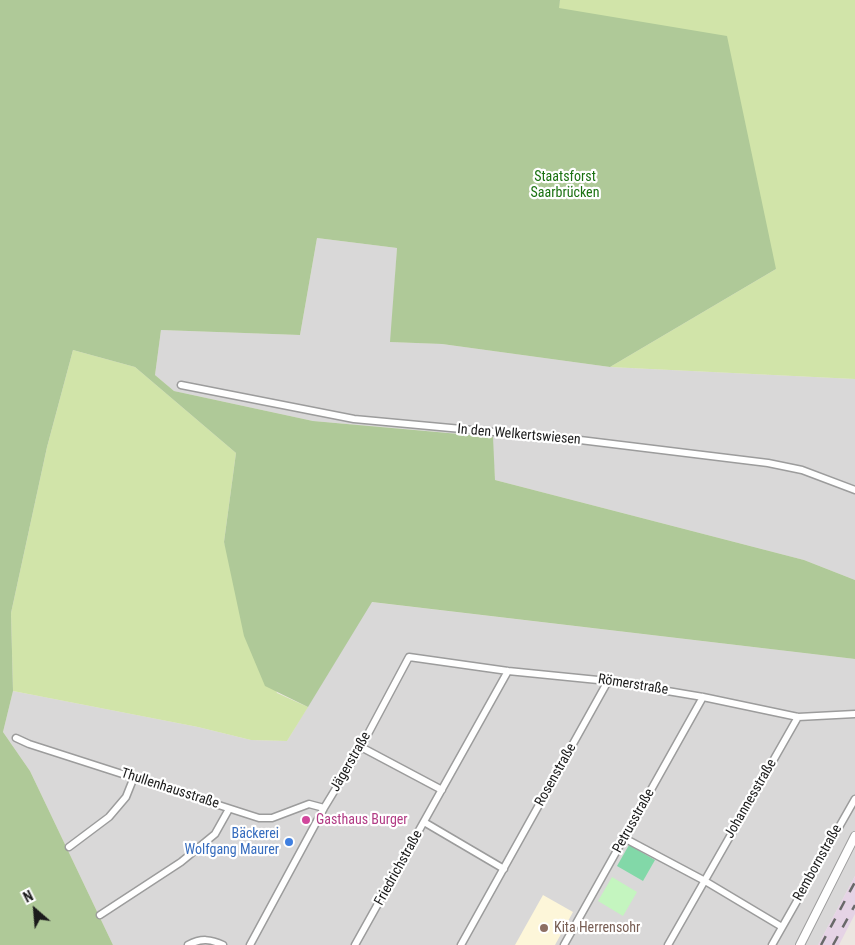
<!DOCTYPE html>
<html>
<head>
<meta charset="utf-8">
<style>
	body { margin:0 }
	#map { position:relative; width:855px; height:945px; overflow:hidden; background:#ece6e1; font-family:"Roboto Condensed",sans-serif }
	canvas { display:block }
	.north { position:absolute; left:10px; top:885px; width:50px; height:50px; -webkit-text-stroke:4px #fff; paint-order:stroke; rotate:333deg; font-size:14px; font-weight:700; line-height:20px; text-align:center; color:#1b1b1b }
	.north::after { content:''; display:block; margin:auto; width:18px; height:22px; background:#1b1b1b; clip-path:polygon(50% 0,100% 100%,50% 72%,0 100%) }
</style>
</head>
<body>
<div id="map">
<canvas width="855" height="945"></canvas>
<div class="north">N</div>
</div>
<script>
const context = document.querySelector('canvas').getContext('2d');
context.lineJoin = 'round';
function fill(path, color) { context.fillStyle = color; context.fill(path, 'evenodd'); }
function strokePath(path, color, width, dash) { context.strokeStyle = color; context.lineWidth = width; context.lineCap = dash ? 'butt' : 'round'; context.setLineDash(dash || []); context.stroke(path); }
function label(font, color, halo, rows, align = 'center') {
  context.font = font + ' "Roboto Condensed",sans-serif'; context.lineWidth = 4.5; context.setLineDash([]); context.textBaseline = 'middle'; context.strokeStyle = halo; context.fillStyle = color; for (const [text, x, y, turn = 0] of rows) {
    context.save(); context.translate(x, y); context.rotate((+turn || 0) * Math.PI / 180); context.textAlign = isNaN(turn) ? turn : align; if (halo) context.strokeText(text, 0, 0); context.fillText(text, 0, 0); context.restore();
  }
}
const residential = new Path2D(`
	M317 238 397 248 391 342 442 344 610 367 855 379V580L804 560 495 480 492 437 313 421 174 391 155 375 161 330 300 335Z
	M371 602 855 659V876L818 945H113L30 771 3 732 13 691 198 727 251 740 287 741Z`);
const industrial = new Path2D(`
	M855 876V914L839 945H818Z`);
const education = new Path2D(`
	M543 895 573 912 555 945H515Z`);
const grass = new Path2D(`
	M560 0H855V379L610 367 776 269 558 8Z
	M73 350 135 367 236 453 224 542 277 693 308 707 287 741 251 740 198 727 13 691 11 613 47 447Z`);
const forest = new Path2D(`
	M0 0H560L559 8 727 36 776 269 610 367 442 344 390 342 397 248 317 238 300 335 161 330 155 375 174 391 313 421 493 437 495 480 804 560 855 580V659L372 602 308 707 265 686 244 636 224 542 236 453 135 367 73 350 47 447 11 613 13 691 3 732 30 771 113 945H0Z`);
const park = new Path2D(`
	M612 877 637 892 623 916 598 901Z`);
const pitch = new Path2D(`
	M629 845 655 860 643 881 617 866Z`);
const minor = new Path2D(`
	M181 385 354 419 580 440 768 463 802 470 855 490
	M16 738 29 744 259 818H272L309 804 324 808
	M361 747 442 790
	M424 822 504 869
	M624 838 705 881 782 927
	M69 847 109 817 126 797 134 777
	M100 915 181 862 215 834 229 809
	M188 945C201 938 211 939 223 945
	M250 945 324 808 361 747 409 657 508 671 608 681 703 697 798 717 855 714
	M355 945 508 671
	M461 945 608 681
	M564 945 703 697
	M668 945 798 717
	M772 945 855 799`);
const tertiary = new Path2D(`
	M800 945 855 836`);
const rail = new Path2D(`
	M821 945 855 882
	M833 945 855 905`);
const markers = [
	[306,820,5,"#d1479c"],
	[289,842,5,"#3f7fe0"],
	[544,928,5,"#8d6e63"]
];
const parkNames = [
	["Staatsforst",565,177],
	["Saarbrücken",565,193]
];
const streetNames = [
	["In den Welkertswiesen",519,435,5],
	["Römerstraße",633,685,9],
	["Jägerstraße",351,762,-60],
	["Rosenstraße",556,775,-61],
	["Thullenhausstraße",170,789,18],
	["Johannesstraße",751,799,-60],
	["Petrusstraße",634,821,-61],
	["Rembornstraße",818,863,-61],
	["Friedrichstraße",399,868,-61]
];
const hotelNames = [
	["Gasthaus Burger",316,820]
];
const shopNames = [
	["Bäckerei",279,834],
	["Wolfgang Maurer",279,850]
];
const educationNames = [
	["Kita Herrensohr",554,928]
];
fill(residential, '#d9d8d8');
fill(industrial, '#e5d3e5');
fill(education, '#fdf6d9');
fill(grass, '#d1e4a9');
fill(forest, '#afc998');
fill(park, '#c4f5bf');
fill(pitch, '#82d8a8');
strokePath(minor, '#9c9c9c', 9);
strokePath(tertiary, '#9c9c9c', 10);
strokePath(minor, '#fff', 6);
strokePath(tertiary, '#fff', 8);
strokePath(rail, '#696969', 2.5, [10, 10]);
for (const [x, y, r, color] of markers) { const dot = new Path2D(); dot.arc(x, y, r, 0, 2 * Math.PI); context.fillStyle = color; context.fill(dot); strokePath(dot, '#fff', 2); }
label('14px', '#1a7111', '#fff', parkNames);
label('14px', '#1b1b1b', '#fff', streetNames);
label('14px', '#b23c85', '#fff', hotelNames, 'left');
label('14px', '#366cbe', '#fff', shopNames, 'right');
label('14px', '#785e54', '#fff', educationNames, 'left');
</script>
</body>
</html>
